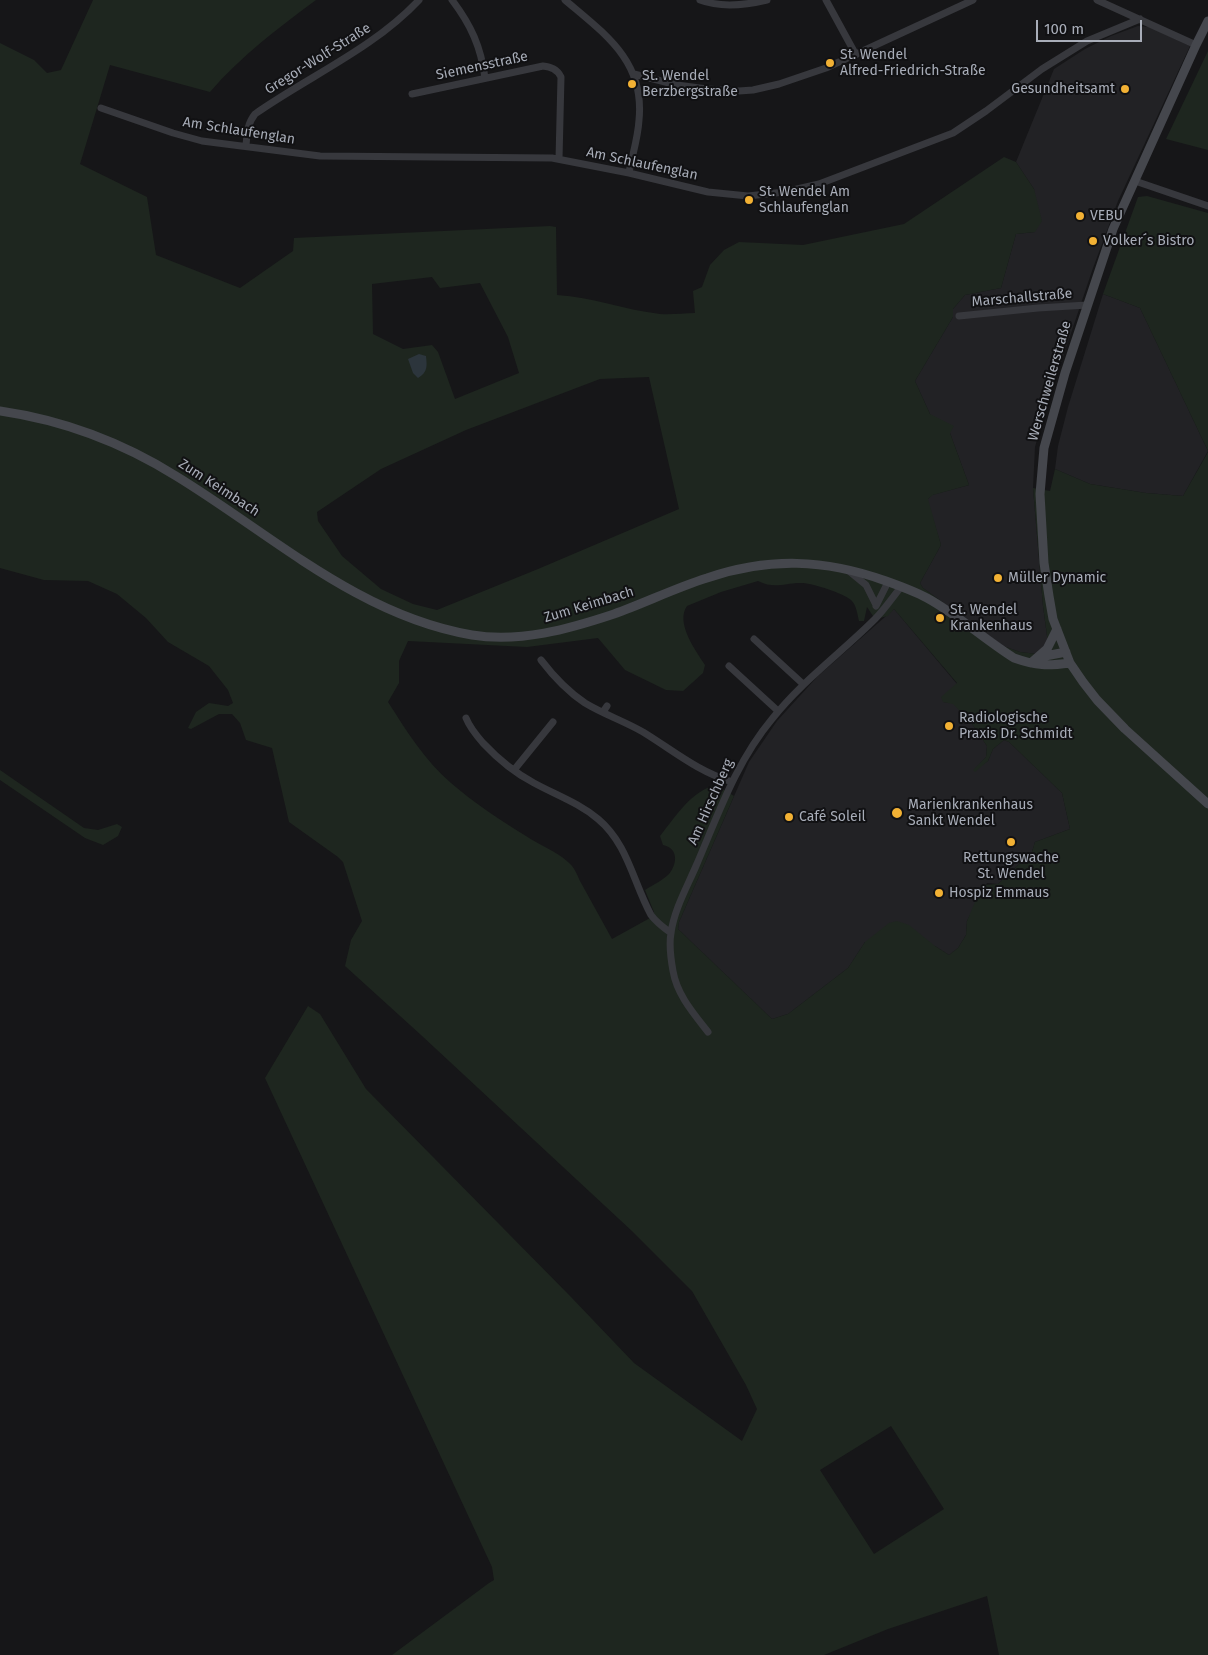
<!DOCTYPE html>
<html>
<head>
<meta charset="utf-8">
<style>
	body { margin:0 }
	#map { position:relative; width:1208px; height:1655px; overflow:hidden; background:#161618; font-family:"Fira Sans",sans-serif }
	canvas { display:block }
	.scale { position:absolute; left:1036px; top:20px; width:106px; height:22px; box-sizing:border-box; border:2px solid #a8adb8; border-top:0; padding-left:6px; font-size:15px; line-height:18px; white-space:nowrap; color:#a8adb8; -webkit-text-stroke:4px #111113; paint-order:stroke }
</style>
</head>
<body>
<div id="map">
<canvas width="1208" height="1655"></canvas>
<div class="scale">100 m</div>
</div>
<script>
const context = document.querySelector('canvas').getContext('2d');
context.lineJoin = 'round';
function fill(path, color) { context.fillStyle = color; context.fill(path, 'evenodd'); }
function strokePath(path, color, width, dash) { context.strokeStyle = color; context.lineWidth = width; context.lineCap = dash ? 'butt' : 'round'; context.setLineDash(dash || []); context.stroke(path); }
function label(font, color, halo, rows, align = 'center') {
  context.font = font + ' "Fira Sans",sans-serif'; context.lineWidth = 4; context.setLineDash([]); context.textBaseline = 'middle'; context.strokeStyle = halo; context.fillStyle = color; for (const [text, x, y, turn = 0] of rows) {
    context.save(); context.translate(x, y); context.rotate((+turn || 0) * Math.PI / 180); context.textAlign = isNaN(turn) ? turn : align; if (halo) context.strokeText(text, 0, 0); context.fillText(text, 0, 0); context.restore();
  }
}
const built = new Path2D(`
	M1138 26 1150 27 1190 46 1118 201 1093 268 1046 407 1035 447 1033 488 1043 606 1048 643 1037 654 1020 652 1003 646 923 588 920 583 941 545 927 500 932 495 969 485 950 433 930 414 915 381 953 317V309L965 295 1001 288 1016 234 1035 232 1034 189 1016 162 1054 69 1085 49 1111 36Z
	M1103 294 1140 308 1208 451 1183 496 1146 493 1090 484 1055 469 1058 446 1068 407Z
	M894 609 957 684 943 702 953 703 970 721 987 746 986 757 974 770 988 761 993 749 1004 740 1009 742 1062 793 1070 829 1035 842 1032 852 998 884 987 883 967 921 966 935 958 948 949 955 935 946 865 942 848 968 788 1014 772 1019 678 929 679 922 749 762 777 721 818 676Z`);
const green = new Path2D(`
	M93 0H316C278 28 241 56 210 92L110 65 80 164 147 197 156 255 240 288 293 251 294 238 550 226 556 227 557 295C592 297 625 310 660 314 671 315 684 313 695 313L693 291 702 287 710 265 724 250 739 242 803 245 904 224 1004 157 1016 162 1034 189 1042 221 1035 232 1016 234 1001 288 965 295 953 309V317L915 381 930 414 954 426 950 433 969 485 933 495 928 499 941 545 920 583 923 588 1003 646 1020 652 1037 654 1048 643 1043 606 1033 488 1050 491 1055 469 1090 484 1146 493 1183 496 1208 452V1655H999L987 1596 888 1629 824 1655H392L489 1583 494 1580 492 1567 265 1078 308 1006 320 1014 366 1089 571 1297 634 1363 742 1441 757 1409 746 1385 692 1291 633 1232 421 1035 345 966 351 940 362 921 343 862 338 857 289 822 272 748 246 740 240 723 232 714H219L191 729 188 728 196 712 209 703 228 706 233 703 228 690 209 666 168 642 146 618 117 594 88 581 44 580 0 568V43L34 60 47 73 61 70ZM432 277 440 288 480 283 508 337 519 373 455 399 438 352 432 345 403 349 373 334 372 284ZM649 377 679 509 538 569 437 610 413 604 381 589 342 556 318 521 317 512 381 469 466 430 600 379ZM758 581C776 590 785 582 803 583 814 584 843 593 851 600 857 606 857 614 859 621H864L867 607 875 619 888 616 894 609 957 683 941 697 943 702 953 704 970 721 987 746 986 757 973 770 975 772 988 761 993 749 1004 740 1009 742 1062 793 1070 829 1035 842 1032 852 998 884 982 885 967 921 966 935 958 948 949 955 935 946 909 925 897 921 889 923 865 942 848 968 788 1014 772 1019 678 929 679 922 734 796 716 785C691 791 676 816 660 836L663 845C678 848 678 863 669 874 663 880 653 885 645 890L654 912 650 918 612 939 580 881C577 874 574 867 568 862 556 851 539 845 526 836 500 820 474 803 451 783 425 761 406 730 388 702L399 683V661L408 641 527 647 598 638 625 670 666 690 683 691 703 673 705 665C696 651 675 623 687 606L721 592ZM891 1426 944 1509 874 1554 820 1470Z
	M1208 51V150L1166 139Z
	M1147 196 1208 213V451L1140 308 1103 294 1138 197Z
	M0 770 84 828 98 830 117 824 122 827 118 836 103 845 85 838 0 780Z`);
const water = new Path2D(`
	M419 354 426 356C427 366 428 372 418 378L413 373 408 359Z`);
const street = new Path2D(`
	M452 0C471 25 481 47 485 78
	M565 0C605 34 645 61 639 120 638 138 632 156 629 173
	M700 0C721 8 746 5 767 0
	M826 0 856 55
	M1097 0 1196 45
	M634 74 677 85 707 89 739 91 753 90 779 84 826 68 973 0
	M412 94 543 66C551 67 557 69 561 77L559 159
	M101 108 173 133 202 141 320 156 552 158 629 173 708 192 748 196 784 192 819 184 953 133 986 111 1042 69 1087 41 1140 19
	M246 146C247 134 247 124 255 114 309 76 373 49 419 0
	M1135 181 1208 206
	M959 316 1038 308 1087 305
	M849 571 866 585 876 605
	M876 606 888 582
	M754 639 803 684
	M541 660C554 677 567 691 585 703 603 714 624 721 643 732 674 751 697 771 732 782
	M729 666 778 711
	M603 712 607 706
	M466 718C470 728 476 735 483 743 498 759 515 773 534 783 556 795 579 803 598 819 628 844 633 882 651 915 656 922 664 928 671 933
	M514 770 553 722
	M708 1032C694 1014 677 995 673 971 671 960 669 944 671 933 674 910 687 887 696 866 718 815 736 762 772 719 802 681 841 653 875 619 885 609 892 598 901 587`);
const secondary = new Path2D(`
	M1208 21 1196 45 1113 229 1065 373 1044 448 1040 494 1044 563 1049 596 1053 619 1070 663 1083 682 1097 700 1125 729 1208 804
	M0 411C62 420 123 443 176 476 271 534 359 616 472 635 520 643 569 629 614 614 645 603 675 588 707 578 769 557 825 559 886 581 900 586 914 591 927 598 958 615 984 639 1014 658 1037 666 1047 666 1070 663
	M1040 657 1066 652
	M1031 663 1047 649 1057 629`);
const markers = [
	[830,63,5,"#f2b134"],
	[632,84,5,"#f2b134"],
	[1125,89,5,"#f2b134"],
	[749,200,5,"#f2b134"],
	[1080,216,5,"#f2b134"],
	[1093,241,5,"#f2b134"],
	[998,578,5,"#f2b134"],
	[940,618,5,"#f2b134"],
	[949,726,5,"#f2b134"],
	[897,813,6,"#f2b134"],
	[789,817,5,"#f2b134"],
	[1011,842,5,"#f2b134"],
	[939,893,5,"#f2b134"]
];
const poiNames = [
	["St. Wendel",840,55],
	["Alfred-Friedrich-Straße",840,71],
	["St. Wendel",642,76],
	["Berzbergstraße",642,92],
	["Gesundheitsamt",1115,89,"right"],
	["St. Wendel Am",759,192],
	["Schlaufenglan",759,208],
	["VEBU",1090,216],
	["Volker´s Bistro",1103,241],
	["Müller Dynamic",1008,578],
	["St. Wendel",950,610],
	["Krankenhaus",950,626],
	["Radiologische",959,718],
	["Praxis Dr. Schmidt",959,734],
	["Marienkrankenhaus",908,805],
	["Sankt Wendel",908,821],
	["Café Soleil",799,817],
	["Rettungswache",1011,858,"center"],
	["St. Wendel",1011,874,"center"],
	["Hospiz Emmaus",949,893]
];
const streetNames = [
	["Gregor-Wolf-Straße",318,59,-32],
	["Siemensstraße",482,66,-12],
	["Am Schlaufenglan",239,131,9],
	["Am Schlaufenglan",642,164,12],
	["Marschallstraße",1022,298,-5],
	["Werschweilerstraße",1050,381,-74],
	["Zum Keimbach",219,488,33],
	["Zum Keimbach",589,605,-17],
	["Am Hirschberg",711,802,-66]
];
fill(built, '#222225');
fill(green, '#1e261f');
fill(water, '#2c353c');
strokePath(street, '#37383d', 7);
strokePath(secondary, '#45474d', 9);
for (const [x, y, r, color] of markers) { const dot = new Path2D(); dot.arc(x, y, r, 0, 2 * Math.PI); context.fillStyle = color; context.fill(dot); strokePath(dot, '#111113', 2); }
label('14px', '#a8adb8', '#111113', poiNames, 'left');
label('14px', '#a8adb8', '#111113', streetNames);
</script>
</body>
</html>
